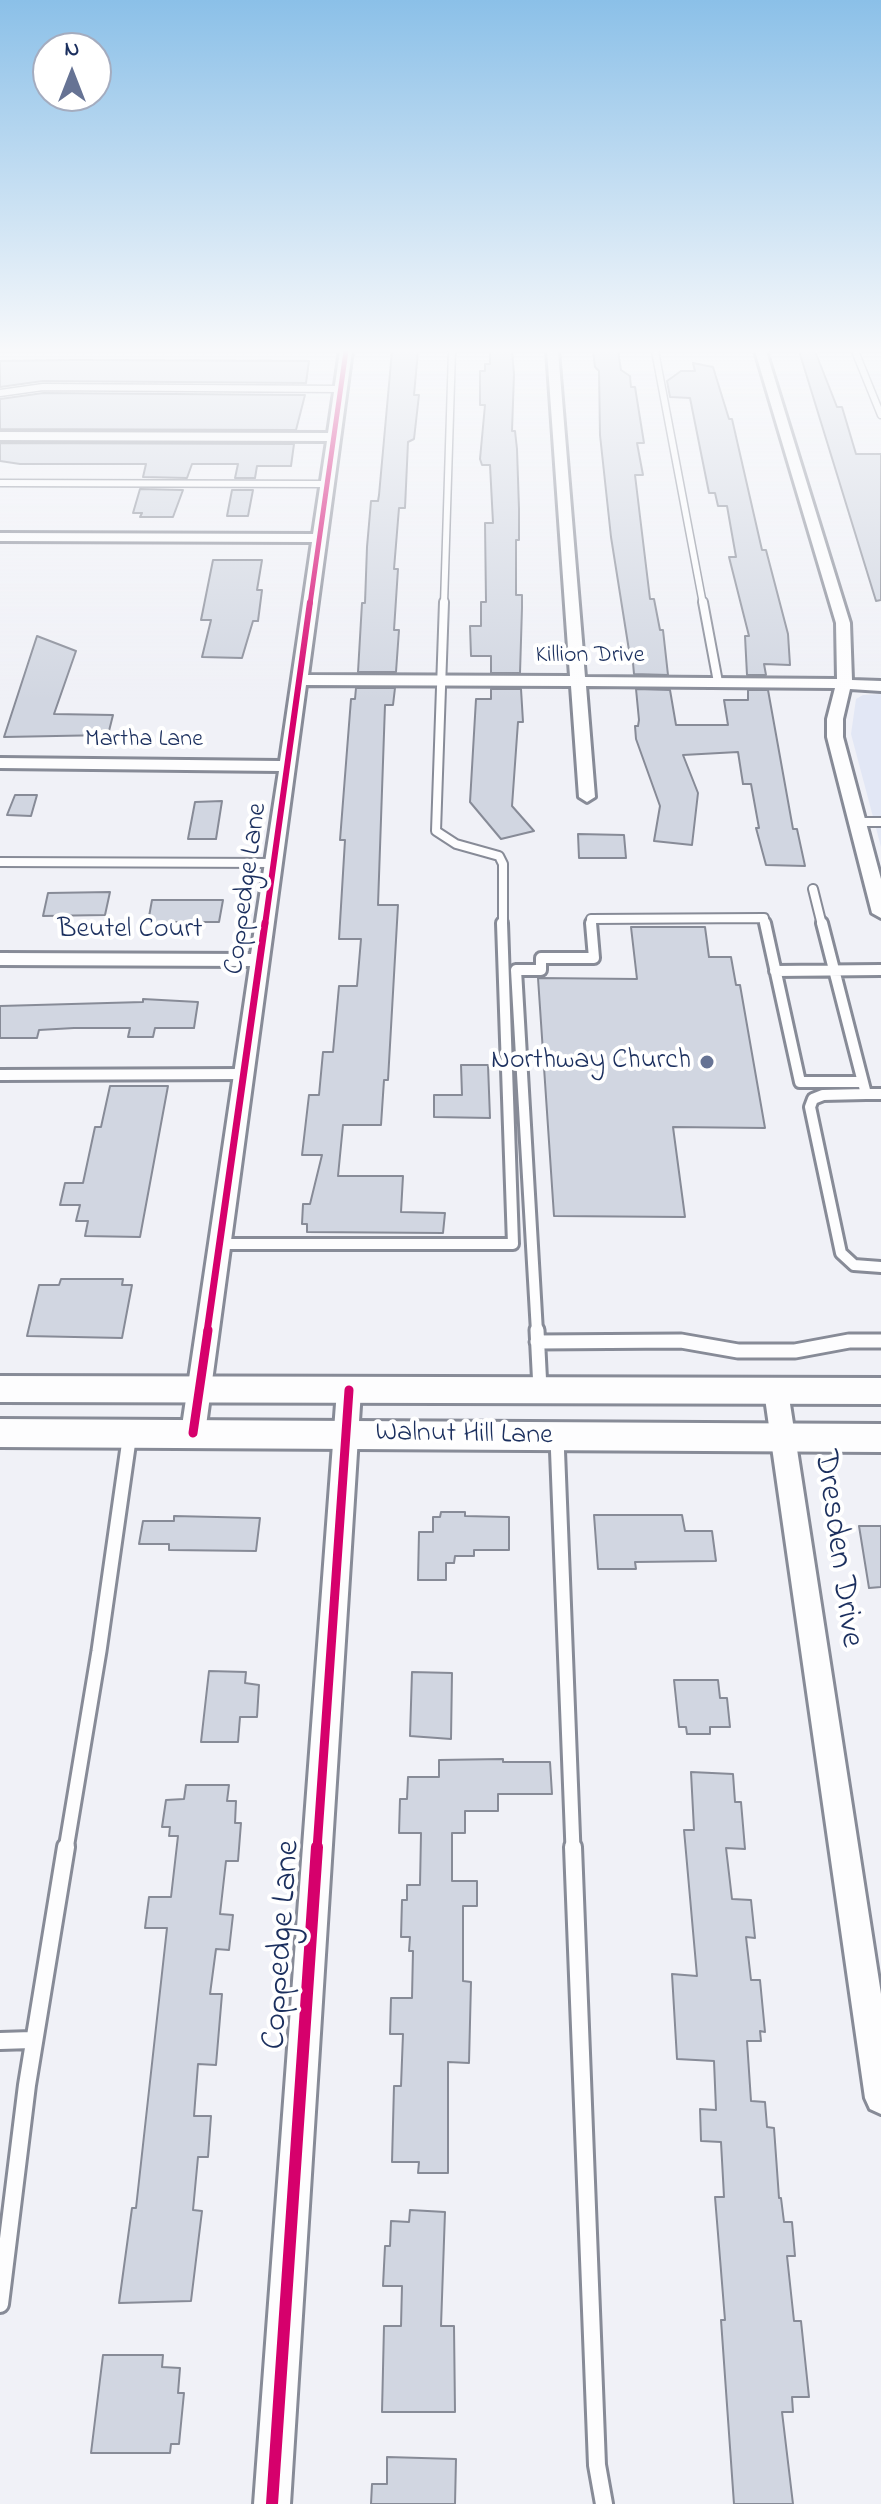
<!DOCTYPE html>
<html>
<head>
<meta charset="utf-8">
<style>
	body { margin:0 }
	#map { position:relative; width:881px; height:2504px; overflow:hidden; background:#f0f1f7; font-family:"Indie Flower",sans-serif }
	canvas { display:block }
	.north { position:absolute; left:32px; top:32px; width:80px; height:80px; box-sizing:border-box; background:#fff; border:2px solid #a4acbf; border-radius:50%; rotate:0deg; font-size:22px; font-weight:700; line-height:32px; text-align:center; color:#1b2f5e }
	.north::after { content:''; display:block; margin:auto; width:28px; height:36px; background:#667394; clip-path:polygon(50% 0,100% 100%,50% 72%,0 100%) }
</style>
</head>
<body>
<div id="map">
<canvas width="881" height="2504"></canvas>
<div class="north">N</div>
</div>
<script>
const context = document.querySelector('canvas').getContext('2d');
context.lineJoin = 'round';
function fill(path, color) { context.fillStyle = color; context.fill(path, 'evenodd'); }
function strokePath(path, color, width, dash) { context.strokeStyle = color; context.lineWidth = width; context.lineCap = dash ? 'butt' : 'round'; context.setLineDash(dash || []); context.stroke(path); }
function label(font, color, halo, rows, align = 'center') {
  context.font = font + ' "Indie Flower",sans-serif'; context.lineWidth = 8; context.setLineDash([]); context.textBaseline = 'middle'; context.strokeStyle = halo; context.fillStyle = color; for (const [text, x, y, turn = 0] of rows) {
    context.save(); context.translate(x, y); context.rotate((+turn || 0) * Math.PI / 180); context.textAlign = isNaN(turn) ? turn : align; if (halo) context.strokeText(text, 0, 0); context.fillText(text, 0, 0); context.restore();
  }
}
const built = new Path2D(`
	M881 694V847L851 734 856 699 863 695Z`);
const building = new Path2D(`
	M392 351H418L414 395H419L414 439 408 442 405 508H399L394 569H398L394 630H399L396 672H358L362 603H365L367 547 371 501H378L379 495Z
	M490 351H512L514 374 512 431H515L517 449 519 509V540H516V595H522V608L520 673H491V656H471L470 626H481V602H486L485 523H493L490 465H482L480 459 485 405H480V371H485V364H490Z
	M593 351H618L621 370 630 376 631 387H635L644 443H637L643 475H635L650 599H654L660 630H663L668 675 634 674 633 663H631L611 537 600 435 599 371 595 367Z
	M799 351H815L837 407H842L856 454H881V600L876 601Z
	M0 361 75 360 309 361 306 383 43 381 0 387Z
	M693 363 713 367 729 419H732L762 550H766L788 634 790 665 764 664 766 675H747L745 636H749L729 557H736L727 506H718L715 493H709L690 398 670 397 667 381 681 371H695Z
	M43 393 305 395 296 430 0 429V399Z
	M0 443 294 444 291 466H257L255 478H235L238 464H192L187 478 143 477 146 464H20L0 461Z
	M140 489 183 490 173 517H140L142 513H133Z
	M232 490H253L248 516H227Z
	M213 560H262L257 590H262L258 621H253L242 658 202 657 211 620H201Z
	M37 636 76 651 54 714 113 715 108 735 4 737Z
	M356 688H395L393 705H385L378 905H398L388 1080H384L381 1125H343L338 1176H403L401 1212 445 1213 443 1233 307 1232V1224H302L303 1204H310L322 1155H302L309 1095H319L323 1052H333L339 986H357L361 939H339L345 840H340L351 699H355Z
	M491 689H521L523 722H518L512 806 534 831 501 839 470 802 476 699H491Z
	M636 689 670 690 676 725H728L724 700H748V690H768L793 829H797L805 866 766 865 756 828H759L751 784H743L738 752 683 755 698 793 692 845 654 841 660 806 636 739 635 726H638L639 720Z
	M15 795H37L31 816 7 815Z
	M222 801 216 839H188L195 802Z
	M578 834 624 835 626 858H579Z
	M110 892 105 915 43 916 48 893Z
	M152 900H223L219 922H148Z
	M631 927H705L709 957H731L736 985H740L765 1128 673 1127 685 1217 554 1216 538 978 637 979Z
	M143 999 198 1002 194 1028H155L153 1037H128L130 1028H74L39 1030 37 1038H0V1006L143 1002Z
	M461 1065H488L490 1118 434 1117V1095H462Z
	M110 1086H168L140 1237 85 1236 88 1221H76L80 1205H60L65 1183H83L95 1127H101Z
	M61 1279H123L122 1285H132L122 1338 27 1336 39 1285H59Z
	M441 1512H465V1516L509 1517V1550H474V1556H455L454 1563H446V1580H418L419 1532H433V1517H440Z
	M594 1515H682L685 1531H712L716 1561 635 1562 636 1569H598Z
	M174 1516 260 1518 256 1551 169 1550V1544H139L143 1521H174Z
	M859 1526H881V1587L869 1588Z
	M209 1671 246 1672 245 1683 259 1685 257 1717H240L238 1742H201Z
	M412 1672 452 1673 451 1739 410 1736Z
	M674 1680H718L720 1698H727L730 1727H710V1734H687L686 1727H679Z
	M503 1759V1762H550L552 1794H498V1811H465V1833H452V1881H477V1906H463V1981L471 1982 469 2063 448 2062V2173H418L419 2162H392L394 2086H401L403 2034H390L391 1998H412L413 1951H409L410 1937H401L402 1900H407V1885H420L421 1833H399L400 1799H407L408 1777H439V1760Z
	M691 1772 733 1774 735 1802H741L745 1849 726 1848 732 1899 751 1900 755 1938 746 1937 751 1980H760L765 2032 760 2031 761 2041H747L751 2101 765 2102 767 2127 774 2128 779 2198H781L784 2222H792L795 2256H787L794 2321H801L809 2397H792L793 2412H782L793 2504H734L721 2320H725L715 2197H724L721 2142 701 2141 700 2109 716 2110 714 2061 677 2059 672 1974 697 1976 684 1830H694Z
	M186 1785H229L227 1801H236L235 1823H241L238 1861H226L220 1914 233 1915 229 1950 216 1949 210 1994H222L216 2065 198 2064 194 2116H211L208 2157H198L193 2210 202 2211 191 2301 119 2303 132 2208H136L167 1928H145L149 1897H171L178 1836H169L170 1827H162L166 1800 184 1799Z
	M410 2210 445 2212 441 2326H454L455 2412H382L384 2326H401L402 2286H383L385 2246H390L391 2221 409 2222Z
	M103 2355H163L162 2367 180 2368 178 2393H184L179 2444H171L170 2453H91Z
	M387 2457 456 2459 455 2504H371L372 2484H387Z`);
const serviceFar4 = new Path2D(`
	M655 351 703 604
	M855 351 881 415
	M0 393 43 387 340 389
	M0 483 327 484
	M444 604 452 351`);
const serviceFar3 = new Path2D(`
	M444 602 436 831 456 844 499 856 503 864V925
	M703 602 718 682
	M857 822H881
	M0 862 274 863
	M813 889 822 925
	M591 925V919L764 918 765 925`);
const serviceFar2 = new Path2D(`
	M765 923 800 1082H863
	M822 923 866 1094H881
	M775 971 881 970
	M0 1075 244 1074
	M866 1094 823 1095 813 1099 810 1107 841 1253 854 1265 881 1267
	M220 1244H513L502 923
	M537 1332 516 970H541V958H594L591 923`);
const serviceFar1 = new Path2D(`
	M537 1330 540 1389
	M537 1342 681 1341 738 1351H795L849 1341H881
	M557 1438 573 1849
	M66 1849 99 1651 130 1433`);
const service = new Path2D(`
	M573 1847 597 2465 604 2504
	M0 2041 32 2040
	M0 2304 27 2085 66 1847`);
const minor = new Path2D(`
	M340 351H352L308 675 570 676 547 351H558L585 677 837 679 836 623 755 351H766L850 623 852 680 881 681V691L850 689 843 719V737L881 879V918L872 913 827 737V719L835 688 586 686 595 797 587 802 579 797 571 686 306 685 205 1433 202 1440 193 1442 184 1440 181 1433 250 966 0 965V953L251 954 279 771 0 768V758L280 761 312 542 0 541V533L313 534 327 441 0 440V432L328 433Z
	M349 1381 357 1384 361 1390 290 2504H254L337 1390 341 1384Z
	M776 1382 784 1385 788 1391 881 1994V2114L870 2109 865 2098 764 1391 768 1385Z`);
const secondary = new Path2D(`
	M0 1376 881 1378V1404L0 1402Z
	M0 1419 881 1424V1452L0 1447Z`);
const cyclewayFar4 = new Path2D(`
	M310 604 346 351`);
const cyclewayFar3 = new Path2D(`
	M265 925 310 602`);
const cyclewayFar2 = new Path2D(`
	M207 1332 265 923`);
const cyclewayFar1 = new Path2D(`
	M193 1433 208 1330
	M317 1849 349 1390`);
const cycleway = new Path2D(`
	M272 2504 317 1847`);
const markers = [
	[707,1062,8,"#667394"]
];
const farStreetnames = [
	["Killion Drive",590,657],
	["Martha Lane",144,741]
];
const streetNames = [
	["Coppedge Lane",248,889,-82],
	["Beutel Court",130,931],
	["Walnut Hill Lane",464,1436,1]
];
const poiNames = [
	["Northway Church",691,1062]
];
const nearStreetnames = [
	["Dresden Drive",836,1549,82],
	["Coppedge Lane",284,1945,-86]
];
fill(built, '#e2e7f5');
fill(building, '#d1d6e1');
strokePath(building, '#878b97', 2);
strokePath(serviceFar4, '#878b97', 9);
strokePath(serviceFar3, '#878b97', 12);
strokePath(serviceFar2, '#878b97', 16);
strokePath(serviceFar1, '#878b97', 19);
strokePath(service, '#878b97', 22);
strokePath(minor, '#878b97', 6);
strokePath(secondary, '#878b97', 6);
strokePath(serviceFar4, '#fdfdfe', 6);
strokePath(serviceFar3, '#fdfdfe', 8);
strokePath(serviceFar2, '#fdfdfe', 10);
strokePath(serviceFar1, '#fdfdfe', 13);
strokePath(service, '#fdfdfe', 16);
fill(minor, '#fdfdfe');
fill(secondary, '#fdfdfe');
strokePath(cyclewayFar4, '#d6006c', 5);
strokePath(cyclewayFar3, '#d6006c', 6);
strokePath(cyclewayFar2, '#d6006c', 7);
strokePath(cyclewayFar1, '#d6006c', 9);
strokePath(cycleway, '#d6006c', 12);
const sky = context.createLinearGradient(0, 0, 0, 701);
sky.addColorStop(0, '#8bc0e8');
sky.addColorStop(0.5, '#f8f9fb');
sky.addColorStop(1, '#f8f9fb00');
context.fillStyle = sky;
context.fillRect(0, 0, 881, 701);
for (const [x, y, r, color] of markers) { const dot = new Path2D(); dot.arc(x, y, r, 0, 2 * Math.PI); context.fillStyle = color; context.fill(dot); strokePath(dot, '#fff', 3); }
label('24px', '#1b2f5e', '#fff', farStreetnames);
label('28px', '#1b2f5e', '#fff', streetNames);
label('28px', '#1b2f5e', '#fff', poiNames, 'right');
label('34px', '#1b2f5e', '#fff', nearStreetnames);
</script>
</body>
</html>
